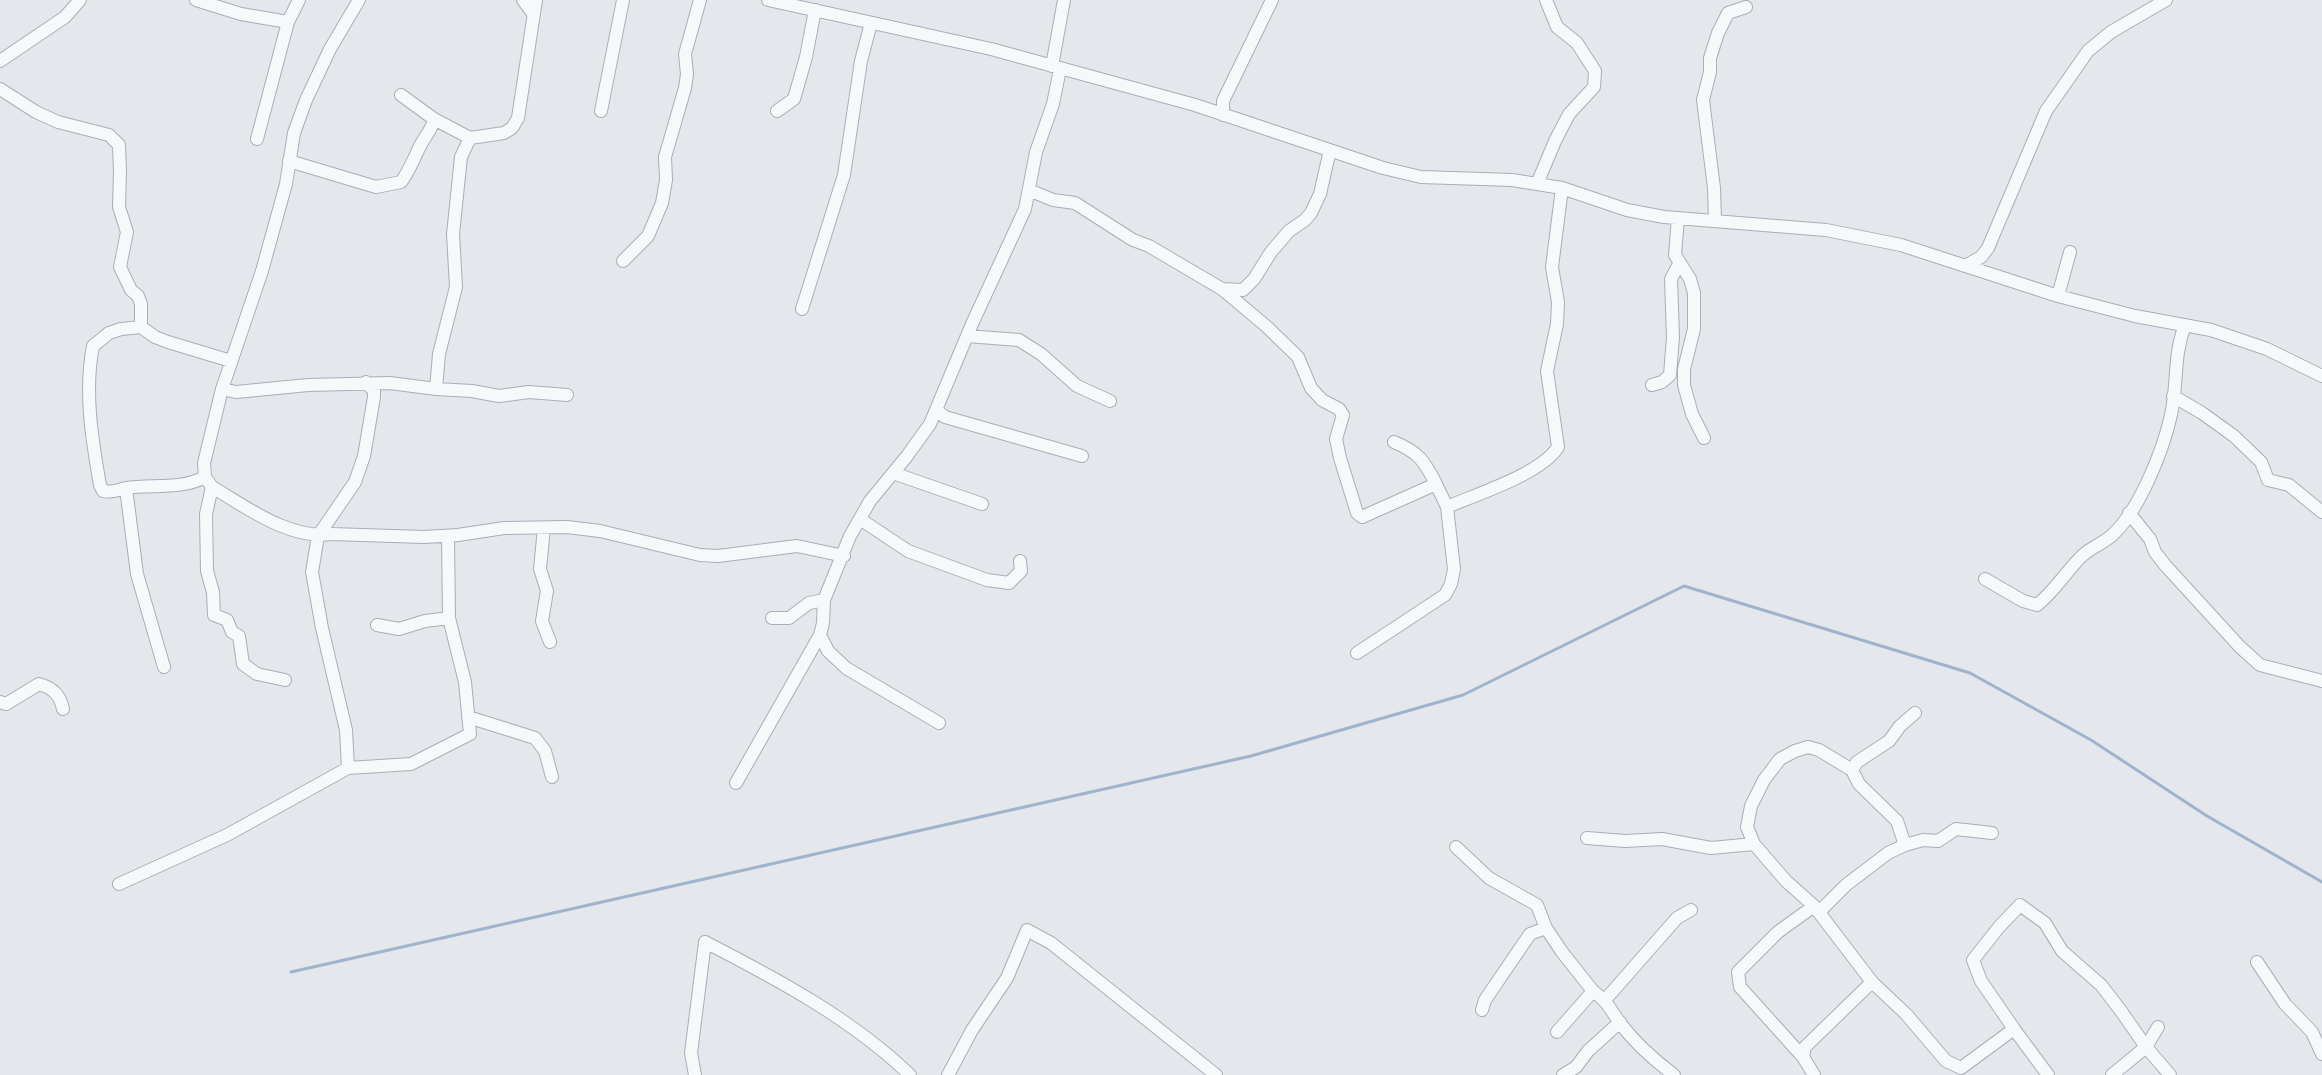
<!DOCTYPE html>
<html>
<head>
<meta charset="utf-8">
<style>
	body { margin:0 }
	canvas { display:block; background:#e4e7ec }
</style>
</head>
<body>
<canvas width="2322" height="1075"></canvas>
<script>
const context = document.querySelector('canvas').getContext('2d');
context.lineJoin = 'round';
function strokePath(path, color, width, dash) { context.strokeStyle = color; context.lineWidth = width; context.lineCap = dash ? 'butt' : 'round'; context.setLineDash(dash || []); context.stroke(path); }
const stream = new Path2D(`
	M291 972 1251 756 1463 695 1684 586 1970 673 2091 740 2207 816 2322 882`);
const street = new Path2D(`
	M196 0 241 14 288 22
	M359 0 330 49 306 100 294 133 286 184 262 271 222 389 204 463 205 477 212 487C246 507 290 540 331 534L424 537 458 535 504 528 567 527 600 531 700 555 718 556 797 546 844 556
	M523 0 534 15
	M768 0 991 49 1195 105 1383 168 1421 177 1512 180 1562 188 1627 210 1664 217 1826 230 1901 245 2058 296 2135 316 2211 330 2267 349 2322 376
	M0 61 65 17 80 0
	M1052 66 1064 0
	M0 89 36 112 58 122 109 135 119 145 120 171 119 207 127 232 120 267 131 290 138 296 141 304V327
	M401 95 434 119 470 138 504 133 512 128 518 118 536 0
	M601 111 623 0
	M777 111 794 99 806 57 815 10
	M1223 115V101L1272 0
	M257 139 288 22 299 0
	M289 161 376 187 401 182C410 170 414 158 420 146 425 136 432 130 434 119
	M1537 184 1555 141 1569 114 1594 87 1595 71 1577 43 1557 27 1546 0
	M1029 190 1053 200 1075 203 1133 240 1149 246 1222 289 1243 290 1254 279 1271 252 1289 231 1305 220 1311 213 1320 194 1330 150
	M1678 218 1675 255 1690 279 1694 293V329L1684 369V385L1692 414 1704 438
	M1715 221 1714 188 1703 100 1710 72V58L1718 33 1728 13 1746 7
	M623 261 648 236 662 203 666 180 665 157 685 88 687 74 685 54 700 0
	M1965 266 1981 257 1988 248 2046 111 2088 51 2111 32 2166 0
	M1222 289 1266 326 1298 357 1311 388 1322 400 1339 409 1343 415 1336 439 1340 458 1357 513 1362 517 1436 484 1447 507 1454 569 1451 584 1445 595 1357 653
	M2058 296 2070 252
	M802 309 844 175 861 61 871 23
	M967 336 1019 340 1041 354 1077 386 1110 401
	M1652 385 1662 382 1670 375 1673 337 1671 279 1679 264
	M222 389 236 392 308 385 390 383 436 389 472 391 499 396 529 392 567 395
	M436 389 439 354 456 287 453 234 461 157 470 138
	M2173 396 2202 413 2234 436 2261 462 2268 480 2289 485 2322 512
	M936 410 945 417 1082 456
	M1394 442C1418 452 1424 460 1436 484
	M893 473 982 504
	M205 477C181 490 152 484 126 488 117 490 113 493 103 491L100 485C92 440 84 391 93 346L109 333 121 329 141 327 155 337 168 342 231 361
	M212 487 206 514 207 571 213 592 214 615 227 620 232 632 239 636 243 664 257 674 285 680
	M126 488 137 574 164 667
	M1447 507C1477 494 1541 474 1558 447L1547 371 1557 324 1558 302 1552 267 1562 188
	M2129 513 2150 539 2155 552 2165 565 2240 647 2260 665 2322 681
	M860 519 908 551 987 580 1009 583 1021 571 1020 561
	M544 528 540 569 547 591 542 621 550 642
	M1985 579 2023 601 2037 605C2056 590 2066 571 2083 555 2091 548 2101 544 2110 537 2138 514 2163 451 2171 415 2178 384 2173 356 2185 325
	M772 618H789L809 603 824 600
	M377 625 399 629 425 621 449 618
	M820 635 828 651 846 668 939 723
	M0 702 6 704 39 684C53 688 60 695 63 709
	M468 717 535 738 545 751 552 777
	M348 768 346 730 322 628 312 572 318 536 355 482 364 456 374 397V391L366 382
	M1852 770 1857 762 1889 741 1900 726 1915 713
	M736 783 820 635 823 623 824 600 850 536 870 501 907 456 930 424 972 324 1025 209 1036 152 1053 104 1060 69
	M1587 838 1625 841 1662 839 1711 848 1754 844
	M1456 847 1489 878 1537 905 1546 928
	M119 884 227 835 348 768 411 764 470 734 465 682 449 618 448 536
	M1819 912 1846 885 1888 853 1905 845 1923 840 1938 841 1956 829 1992 833
	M2257 962 2285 1004 2312 1032 2322 1054
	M1872 982 1906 1014 1946 1061 1961 1068 2014 1029 2048 1075
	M1605 1000 1677 918 1691 910
	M1482 1010 1485 1000 1530 934 1546 928 1562 952 1593 991
	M2014 1029 1981 981 1973 960 1999 927 2020 905 2045 923 2062 951 2101 985 2121 1011 2146 1047 2170 1075
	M1557 1032 1593 991C1609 1003 1609 1008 1620 1023 1635 1043 1654 1060 1674 1075
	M1803 1057 1740 987 1738 972 1778 932 1814 906
	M695 1075 691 1053 705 942C777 979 852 1019 910 1075
	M948 1075 972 1030 1007 978 1027 930 1051 943 1216 1075
	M1563 1075 1576 1067 1588 1051 1620 1022
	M1814 1075 1803 1057 1805 1047 1872 982 1814 906 1786 881 1754 844 1747 827 1751 806 1764 780 1780 759 1795 751 1808 747 1819 750 1852 770 1859 784 1897 821 1905 845
	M2112 1075 2146 1047 2158 1027`);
strokePath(stream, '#9fb4cc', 3);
strokePath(street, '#a9aeb7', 14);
strokePath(street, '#f7f8fa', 12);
</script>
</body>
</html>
